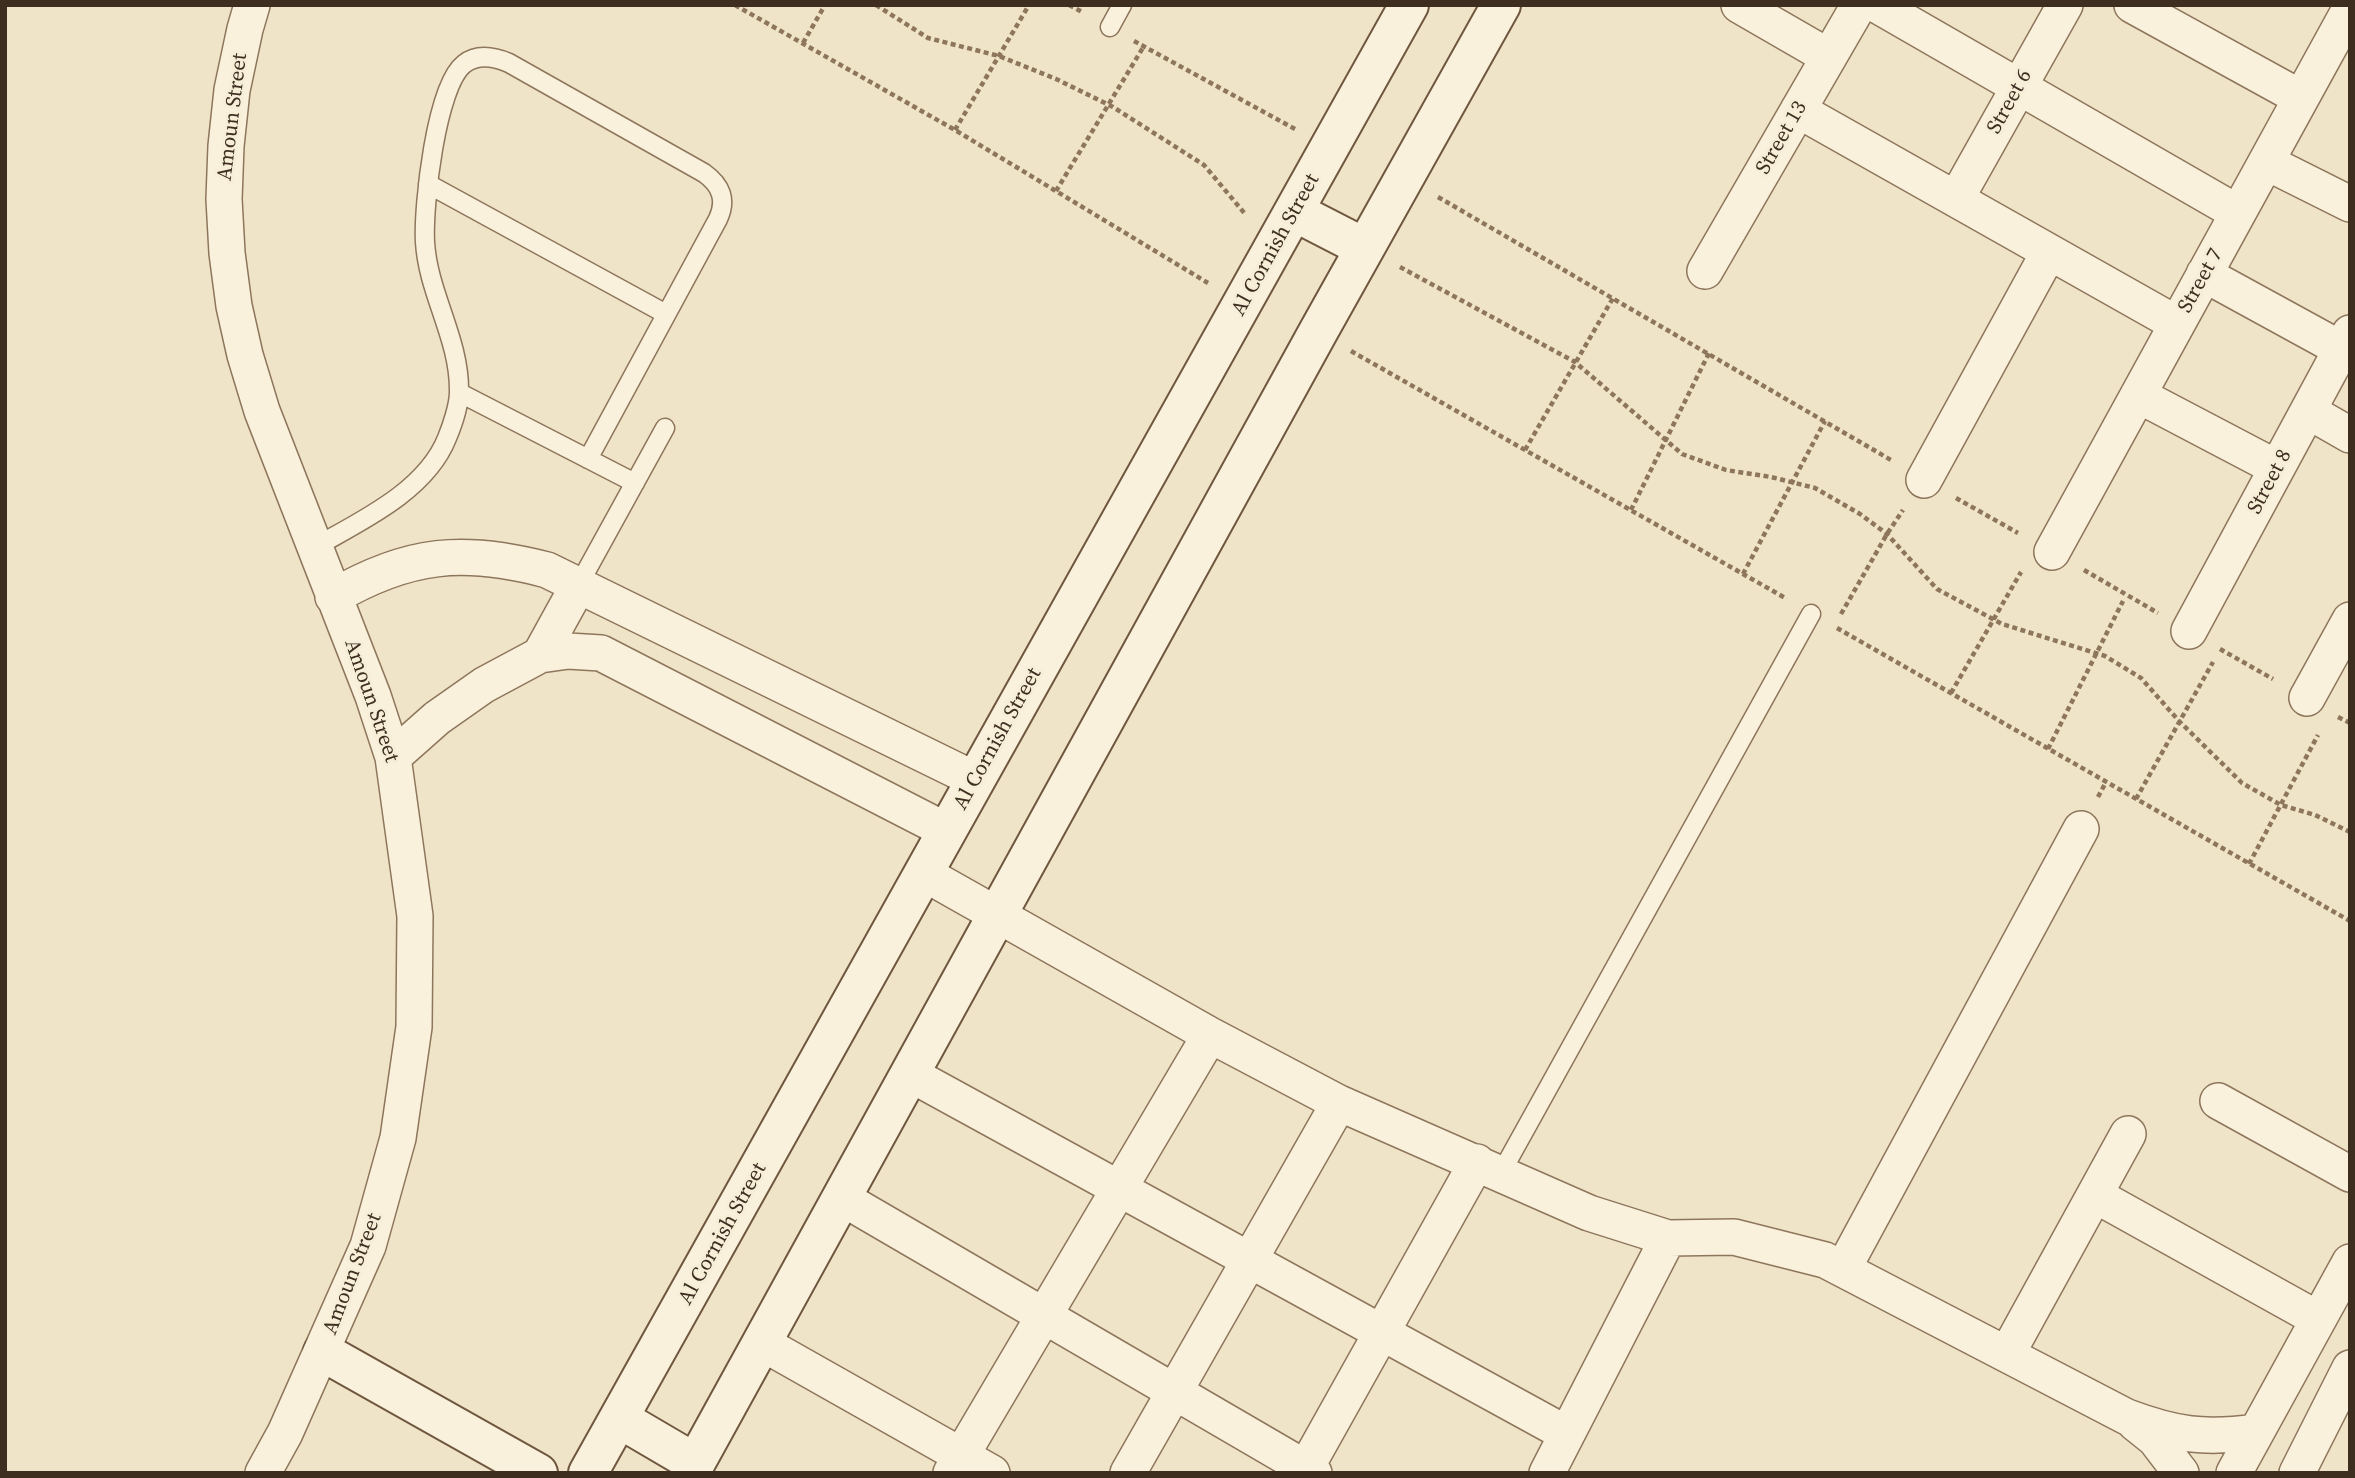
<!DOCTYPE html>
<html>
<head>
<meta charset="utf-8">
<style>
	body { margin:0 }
	#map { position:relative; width:2355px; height:1478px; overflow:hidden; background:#f0e4c8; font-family:"Source Serif 4",serif }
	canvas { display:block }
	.frame { position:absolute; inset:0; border:7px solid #3d2e20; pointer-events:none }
</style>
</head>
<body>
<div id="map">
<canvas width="2355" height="1478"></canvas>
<div class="frame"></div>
</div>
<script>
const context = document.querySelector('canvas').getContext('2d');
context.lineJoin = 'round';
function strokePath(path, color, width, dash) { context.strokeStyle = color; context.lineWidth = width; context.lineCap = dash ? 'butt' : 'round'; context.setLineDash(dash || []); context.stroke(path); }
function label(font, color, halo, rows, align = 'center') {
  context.font = font + ' "Source Serif 4",serif'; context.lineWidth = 6; context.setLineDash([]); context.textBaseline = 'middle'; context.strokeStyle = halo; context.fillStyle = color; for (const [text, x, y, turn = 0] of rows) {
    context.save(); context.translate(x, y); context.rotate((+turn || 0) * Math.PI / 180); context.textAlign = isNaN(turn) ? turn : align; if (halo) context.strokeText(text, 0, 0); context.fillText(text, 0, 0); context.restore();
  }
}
const path = new Path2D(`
	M735 5 955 130 1208 283
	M876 5 928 38 999 56 1056 79 1113 107 1204 165 1246 215
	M1069 5 1084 13
	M1134 41 1295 129
	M803 43 825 5
	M955 130 1029 5
	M1056 191 1144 46
	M1438 197 1891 460
	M1400 267 1575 362 1682 454 1726 470 1771 477 1815 488 1860 514 1887 534 1937 589 2002 624 2105 656 2141 678 2179 721 2242 783 2281 805 2315 815 2350 832
	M1351 351 1787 599
	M1525 450 1613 298
	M1956 498 2018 533
	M1631 510 1709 353
	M2084 570 2158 613
	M1743 574 1825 421
	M1841 614 1887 534 1903 510
	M1837 628 2350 921
	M2220 649 2273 679
	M1951 693 2021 572
	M2338 717 2350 723
	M2048 749 2123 601
	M2098 797 2106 782
	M2136 799 2213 662
	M2249 864 2318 735`);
const lane = new Path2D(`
	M1110 27 1122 5
	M428 184 666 314
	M460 393 635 483
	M315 547C361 521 426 491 447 438 452 426 459 405 459 392 460 339 428 294 425 242 423 206 436 86 464 64 478 53 495 57 509 63L704 173C721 185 727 200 718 219L588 459
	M578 586 665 428
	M1501 1173 1811 614`);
const street = new Path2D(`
	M252 5 245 29 232 90 226 146 224 199 227 253 234 306 245 355 262 411 373 696 393 757 415 916 414 1027 398 1138 368 1246 285 1433 263 1473
	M1739 5 1829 57
	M1877 5 2238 213
	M2132 5 2301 98
	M1798 110 2177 324
	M2266 162 2350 204
	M1956 199 2065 5
	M1705 271 1859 5
	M2204 274 2341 349
	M2138 395 2277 468
	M2308 411 2350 435
	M1924 480 2049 252
	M2052 552 2350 9
	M333 597C408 553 464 548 547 570L976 780
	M2189 631 2350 333
	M540 655 578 586
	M2307 698 2350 620
	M393 757 437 718 484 685 540 655 568 651 601 653 947 831
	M925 874 1210 1035 1339 1103 1589 1213 1668 1238 1734 1237 1825 1260 2127 1417C2175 1435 2204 1439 2256 1432
	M910 1074 1567 1434
	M2218 1101 2350 1174
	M2095 1195 2318 1319
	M842 1198 1314 1473
	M1843 1269 2081 829
	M762 1343 992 1473
	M2007 1354 2128 1134
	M2135 1423 2155 1439 2181 1473
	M951 1473 1210 1035
	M1128 1473 1339 1103
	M1303 1473 1477 1162
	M1547 1473 1668 1238
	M2234 1473 2350 1262
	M2297 1473 2350 1368`);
const secondary = new Path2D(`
	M1295 212 1365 248
	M323 1352 538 1473
	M620 1419 695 1463
	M588 1473 1409 5
	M690 1473 1318 332 1501 5`);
const streetNames = [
	["Street 6",2010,102,-61],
	["Amoun Street",233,117,-83],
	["Street 13",1782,138,-60],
	["Al Cornish Street",1276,245,-61],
	["Street 7",2201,281,-61],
	["Street 8",2270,482,-62],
	["Amoun Street",371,701,71],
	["Al Cornish Street",998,739,-61],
	["Al Cornish Street",723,1234,-61],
	["Amoun Street",353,1274,-69]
];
strokePath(lane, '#8d765c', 21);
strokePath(street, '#8d765c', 38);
strokePath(secondary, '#6f573f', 42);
strokePath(path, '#8d765c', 4.5, [5, 3.5]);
strokePath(lane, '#faf1dc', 18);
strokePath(street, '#faf1dc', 35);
strokePath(secondary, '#faf1dc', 38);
label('21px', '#3d2e20', '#f7eed8', streetNames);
</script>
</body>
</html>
